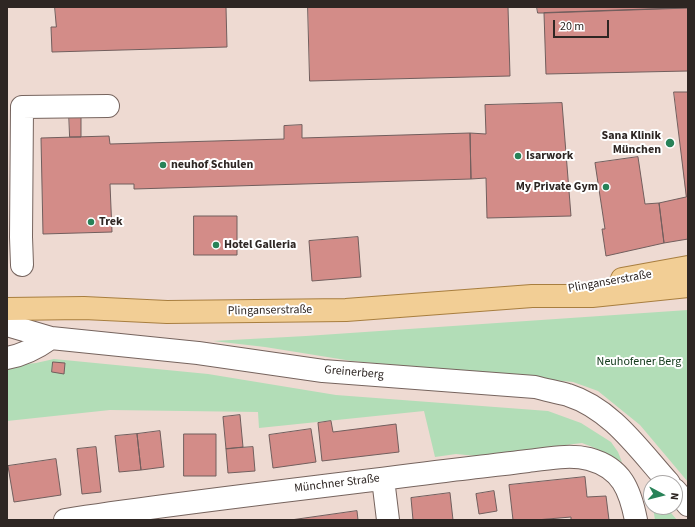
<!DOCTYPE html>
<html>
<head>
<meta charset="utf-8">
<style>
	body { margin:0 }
	#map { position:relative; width:695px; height:527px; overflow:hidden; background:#eedad2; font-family:"Source Sans 3",sans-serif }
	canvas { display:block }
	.frame { position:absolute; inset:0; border:8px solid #2e2623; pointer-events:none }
	.north { position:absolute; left:643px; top:475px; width:40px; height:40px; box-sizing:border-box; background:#fff; border:1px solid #aba8a7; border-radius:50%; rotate:97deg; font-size:11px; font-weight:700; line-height:16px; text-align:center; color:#2e2623 }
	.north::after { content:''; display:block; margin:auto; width:14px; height:18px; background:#288258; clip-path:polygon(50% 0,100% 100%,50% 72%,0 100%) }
	.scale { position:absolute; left:553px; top:20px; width:56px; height:18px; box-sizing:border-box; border:2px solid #2e2623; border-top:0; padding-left:5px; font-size:12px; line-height:14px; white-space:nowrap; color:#2e2623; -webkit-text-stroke:3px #fff; paint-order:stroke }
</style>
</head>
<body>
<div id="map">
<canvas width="695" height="527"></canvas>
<div class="frame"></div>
<div class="north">N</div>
<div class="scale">20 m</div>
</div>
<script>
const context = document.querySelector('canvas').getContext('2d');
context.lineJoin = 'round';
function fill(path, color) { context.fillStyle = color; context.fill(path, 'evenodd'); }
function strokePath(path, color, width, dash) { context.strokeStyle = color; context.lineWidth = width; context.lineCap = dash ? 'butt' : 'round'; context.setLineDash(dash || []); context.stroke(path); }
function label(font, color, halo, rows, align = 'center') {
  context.font = font + ' "Source Sans 3",sans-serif'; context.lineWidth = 4; context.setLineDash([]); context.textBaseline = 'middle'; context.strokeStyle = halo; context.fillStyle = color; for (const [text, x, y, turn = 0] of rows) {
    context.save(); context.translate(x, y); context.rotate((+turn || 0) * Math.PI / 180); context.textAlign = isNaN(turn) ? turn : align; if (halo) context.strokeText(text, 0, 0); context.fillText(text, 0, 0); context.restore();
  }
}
const green = new Path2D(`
	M688 310V482L640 425 598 391 573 382 352 361 265 347 213 341 306 336Z
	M54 359 208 374 336 395 548 411 581 423 611 442 618 452 622 462 595 448 582 443 476 456 456 454 435 457 424 411 259 428 258 412 110 410 7 421V366L36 363Z
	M653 507H666L677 520H655Z`);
const building = new Path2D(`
	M55 7H226L227 47 52 52 51 27H56Z
	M308 7H508L510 76 310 81Z
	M537 7H688V8L544 13H538Z
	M688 8V71L546 74 544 13Z
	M674 92H688V239L664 243 659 203 686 197Z
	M562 103 571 216 487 218 486 178 471 179 470 133 486 134 485 105Z
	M69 112H81V137H70Z
	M302 125V138L470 133 471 179 134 189V184H110L112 232 43 234 41 138 109 136 110 144 284 139V126Z
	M638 157 645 204 659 203 664 243 606 256 602 229H605L595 163Z
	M194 216H237V255H194Z
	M358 237 361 277 312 281 309 241Z
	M53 362 65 363 64 374 52 372Z
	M240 415 243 447 226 449 223 417Z
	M331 421 333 432 396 424 399 452 322 461 318 423Z
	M311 429 316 462 273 468 269 435Z
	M160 431 164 467 141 470 137 434Z
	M137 434 141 470 119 472 115 436Z
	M184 434H216V476H184Z
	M96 447 101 492 82 494 77 449Z
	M253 447 255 471 228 473 226 449Z
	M56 459 61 495 14 502 8 466Z
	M585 477 587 497 606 496 609 520H571V517L536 520H513L509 485Z
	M494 491 497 511 479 514 476 494Z
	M450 493 453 520H413L411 498Z
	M357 511 358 520H291Z`);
const minor = new Path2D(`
	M22 265 21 237 22 107 108 106
	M7 325 51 338 198 353 323 371 535 387C546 390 557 392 568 395 612 409 639 450 669 483
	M7 358C24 355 37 348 51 338
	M383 479 388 520
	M675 490 688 505
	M65 520C188 501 313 488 436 472 467 468 497 465 528 461 547 459 569 454 589 459 622 468 630 490 636 520`);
const major = new Path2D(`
	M622 279 688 267
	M7 309 84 308 167 312 346 310 532 296H592L688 286`);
const markers = [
	[670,143,5,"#288258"],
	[518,156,4,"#288258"],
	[163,165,4,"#288258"],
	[606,187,4,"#288258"],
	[91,222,4,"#288258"],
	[216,245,4,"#288258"]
];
const poiNames = [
	["Sana Klinik",661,136,"right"],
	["München",661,150,"right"],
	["Isarwork",526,156],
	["neuhof Schulen",171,165],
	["My Private Gym",598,187,"right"],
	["Trek",99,222],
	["Hotel Galleria",224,245]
];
const streetNames = [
	["Plinganserstraße",610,282,-10],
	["Plinganserstraße",270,311,-1],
	["Greinerberg",354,373,5],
	["Münchner Straße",337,484,-7]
];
const parkNames = [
	["Neuhofener Berg",639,362]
];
fill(green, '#b2ddb7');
fill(building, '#d38c88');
strokePath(building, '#715e5d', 1);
strokePath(minor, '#76645e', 24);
strokePath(major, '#a87e3f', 24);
strokePath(minor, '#fff', 22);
strokePath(major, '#f2ce95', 22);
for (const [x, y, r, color] of markers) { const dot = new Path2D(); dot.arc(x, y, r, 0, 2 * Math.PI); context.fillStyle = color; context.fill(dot); strokePath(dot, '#fff', 1.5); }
label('bold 12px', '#2e2623', '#fff', poiNames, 'left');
label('12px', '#2e2623', '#fff', streetNames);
label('12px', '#12391a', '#fff', parkNames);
</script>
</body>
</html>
